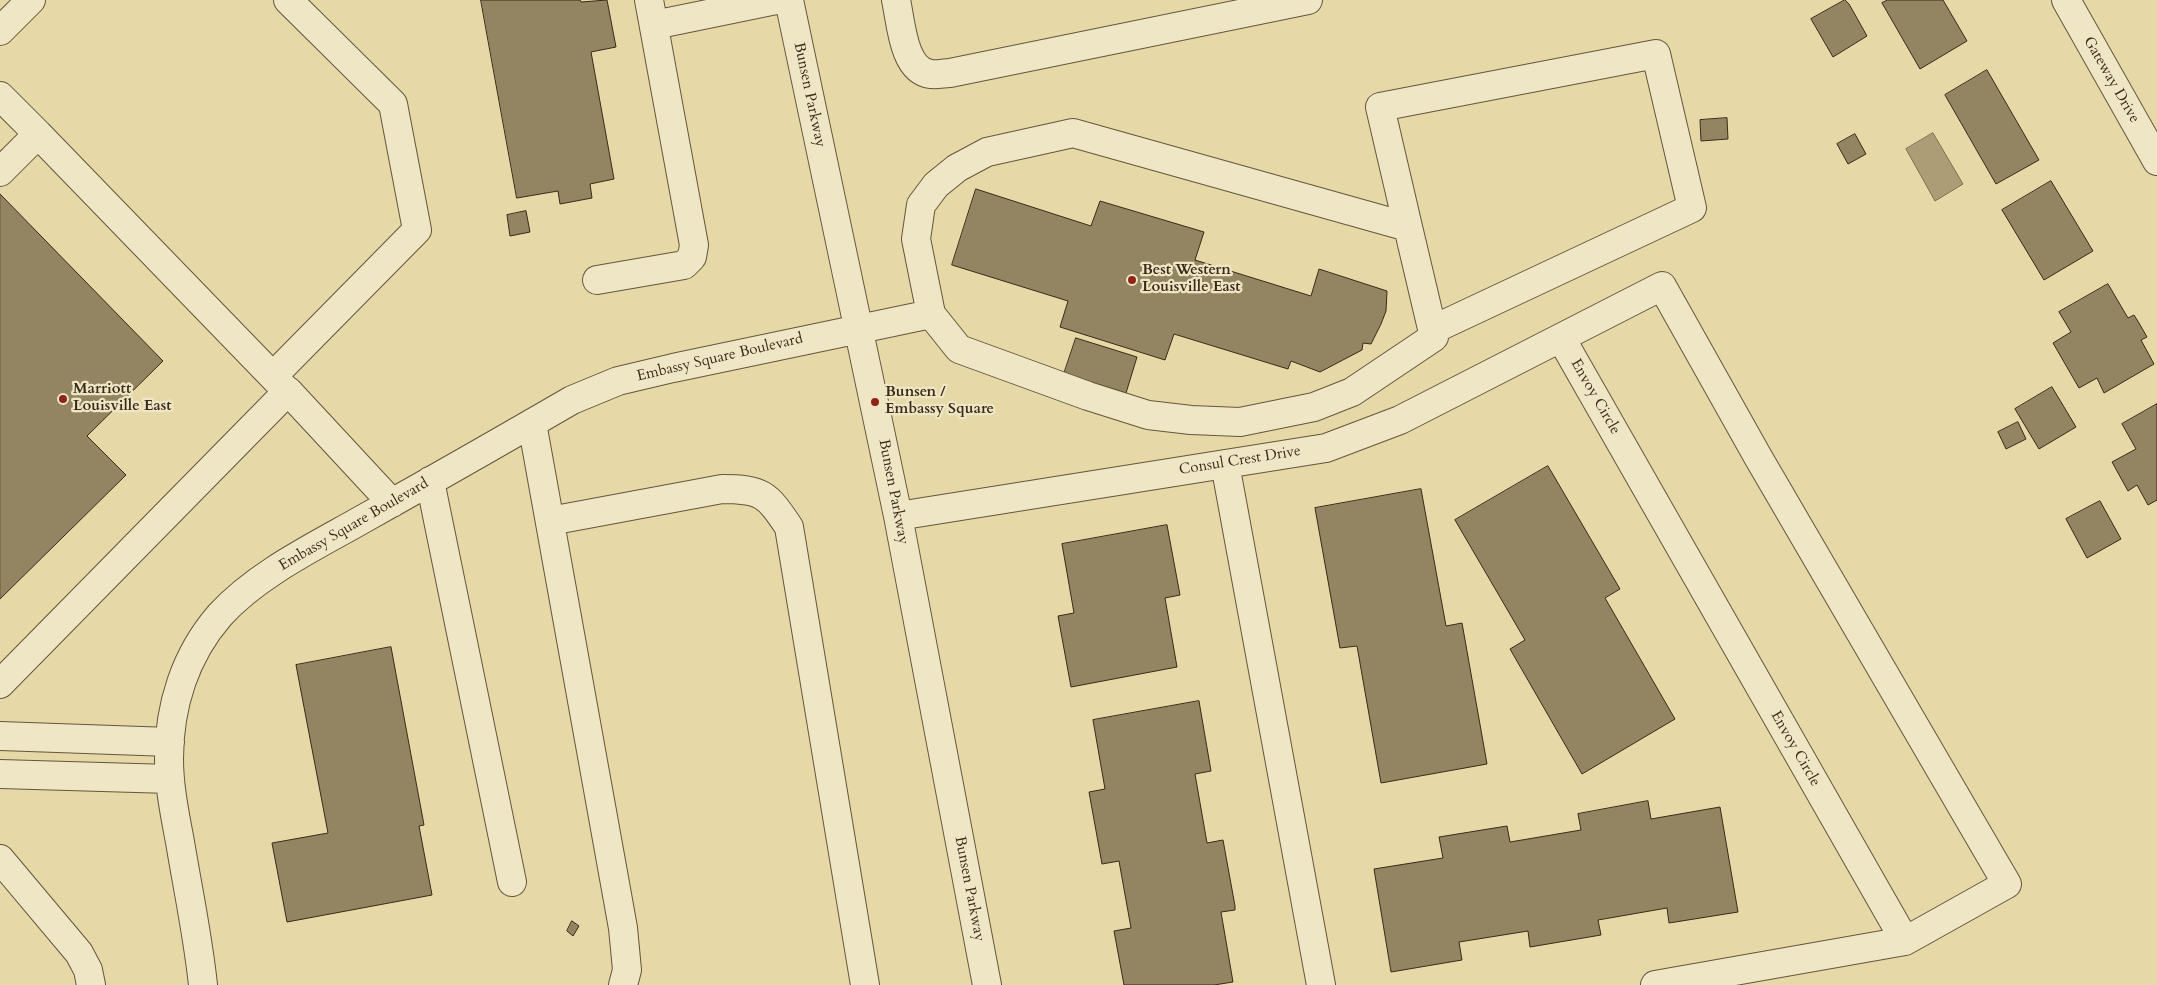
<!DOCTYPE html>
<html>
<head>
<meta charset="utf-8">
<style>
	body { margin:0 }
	canvas { display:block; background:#e6d8a7 }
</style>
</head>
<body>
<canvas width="2157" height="985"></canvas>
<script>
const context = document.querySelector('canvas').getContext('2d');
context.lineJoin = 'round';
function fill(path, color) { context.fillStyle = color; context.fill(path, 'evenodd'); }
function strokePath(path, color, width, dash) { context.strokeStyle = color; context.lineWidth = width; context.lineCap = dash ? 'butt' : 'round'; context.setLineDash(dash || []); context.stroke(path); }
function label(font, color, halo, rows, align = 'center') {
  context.font = font + ' Cardo,serif'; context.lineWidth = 4.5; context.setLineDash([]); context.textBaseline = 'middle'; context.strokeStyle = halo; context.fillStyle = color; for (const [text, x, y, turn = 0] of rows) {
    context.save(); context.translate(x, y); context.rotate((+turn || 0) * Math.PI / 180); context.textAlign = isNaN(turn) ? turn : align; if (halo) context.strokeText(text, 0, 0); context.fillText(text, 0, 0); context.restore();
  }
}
const water = new Path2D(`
	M1933 133 1963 184 1935 201 1906 149Z`);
const building = new Path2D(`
	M481 0H580L581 2 607 0 616 47 591 52 614 179 590 184 592 198 560 204 558 191 517 198Z
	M1845 0 1849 4 1867 36 1833 57 1811 19Z
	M1888 0H1943L1967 41 1920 69 1882 3Z
	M1987 70 2039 160 1996 184 1945 95Z
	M1727 118 1728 139 1701 141 1700 120Z
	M1855 134 1866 154 1848 164 1837 144Z
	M2051 181 2093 251 2044 280 2002 210Z
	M976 189 1091 226 1100 201 1204 232 1195 260 1311 296 1319 269 1387 291 1386 311 1381 324 1371 344 1363 343 1362 350 1320 372 1291 361 1288 369 1174 334 1165 360 1060 327 1068 301 952 265Z
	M0 194 163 361 87 436 126 475 0 599Z
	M526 211 530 232 510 236 507 215Z
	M2108 284 2128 318 2134 315 2139 323 2147 337 2141 340 2154 364 2104 393 2097 378 2079 388 2053 343 2071 332 2059 312Z
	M1076 338 1137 357 1126 393 1064 374Z
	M2052 387 2076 427 2039 449 2015 409Z
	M2157 404V500L2148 505 2137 485 2128 491 2112 462 2136 449 2122 424Z
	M2018 422 2026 439 2006 449 1998 432Z
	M1548 466 1620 589 1605 598 1675 719 1582 774 1510 649 1525 640 1455 520Z
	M1421 489 1446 626 1462 623 1487 764 1381 783 1357 646 1340 648 1315 508Z
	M2100 501 2121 539 2087 558 2066 519Z
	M1167 525 1180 595 1165 598 1177 667 1071 687 1058 616 1074 613 1062 544Z
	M391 647 424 825 419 826 432 895 287 922 272 843 328 833 296 665Z
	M1199 701 1211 771 1195 774 1207 843 1223 840 1235 906V910L1221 912 1233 982 1214 985H1124L1114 931 1131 928 1119 861 1102 864 1089 792 1105 789 1093 720Z
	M1648 801 1651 819 1720 807 1738 912 1669 923 1667 908 1598 920 1601 935 1530 947 1528 931 1459 942 1462 960 1391 972 1374 869 1443 858 1439 837 1507 826 1510 842 1581 830 1578 814Z
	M572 921 579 926 573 936 567 931Z`);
const minor = new Path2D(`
	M789 0 898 516 987 985
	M896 0C901 22 903 71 931 74 937 75 944 73 950 73L1308 0
	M2066 0 2157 161
	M654 25 776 0
	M0 31 31 0
	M0 96 38 134
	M0 172 38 134 285 389
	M1408 227 1380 107 1656 54 1692 208 1432 330
	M597 280 684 265 692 257 694 245 649 0
	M1561 338 1905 941
	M273 376 417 230 393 104 288 0
	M532 423 623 928 627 970 623 985
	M1225 464 1321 985
	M430 481 512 882
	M898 516 1326 448 1400 420 1662 286 1758 457 2007 884 1905 941 1655 985
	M550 521 722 489C762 489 767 494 789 527L865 985
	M0 684 288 391 392 503
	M0 736 170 742
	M0 774 170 779
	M0 859 79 953 88 970 91 985
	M203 985C198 937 188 890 180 842 175 815 169 787 169 759 169 706 185 655 220 615 257 574 316 546 363 519 433 480 503 440 572 400L618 381 673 368 931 314 916 239 921 205 936 185 957 168 987 152 1073 133 1408 227 1434 337 1352 392 1314 407 1240 422 1191 420 1148 415 1088 396 959 349 931 314`);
const markers = [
	[1132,280,5,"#8f2418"],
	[63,399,5,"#8f2418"],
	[875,402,5,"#8f2418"]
];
const streetNames = [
	["Gateway Drive",2111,80,60],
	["Bunsen Parkway",809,95,78],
	["Embassy Square Boulevard",720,358,-13],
	["Envoy Circle",1595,397,60],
	["Consul Crest Drive",1240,461,-9],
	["Bunsen Parkway",893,492,79],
	["Embassy Square Boulevard",354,525,-30],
	["Envoy Circle",1795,749,60],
	["Bunsen Parkway",969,889,79]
];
const poiNames = [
	["Best Western",1142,271],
	["Louisville East",1142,288],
	["Marriott",73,390],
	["Louisville East",73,407],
	["Bunsen /",885,393],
	["Embassy Square",885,410]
];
fill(water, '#ac9d76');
strokePath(water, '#7e6f50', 1);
fill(building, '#938462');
strokePath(building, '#3a2a17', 1);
strokePath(minor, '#65563b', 30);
strokePath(minor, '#efe6c6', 28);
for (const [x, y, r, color] of markers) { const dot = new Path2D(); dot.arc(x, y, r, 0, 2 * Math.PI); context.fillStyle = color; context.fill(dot); strokePath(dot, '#efe6c6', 2); }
label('15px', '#3a2a17', '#efe6c6', streetNames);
label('bold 15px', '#3a2a17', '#efe6c6', poiNames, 'left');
</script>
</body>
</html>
